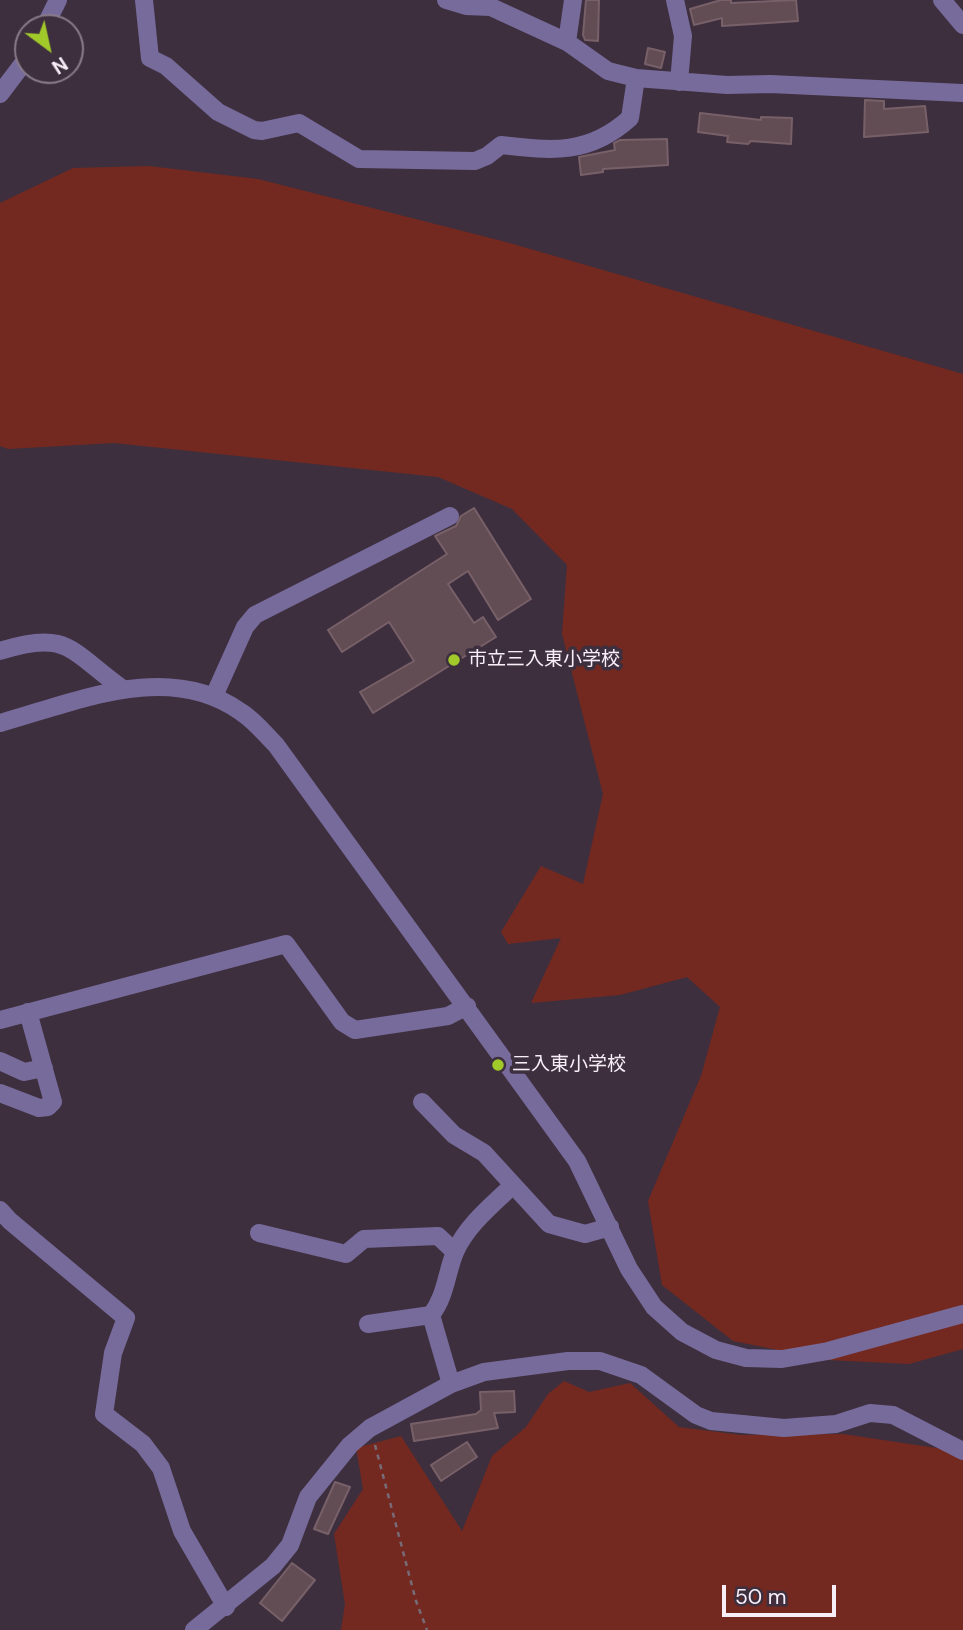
<!DOCTYPE html>
<html>
<head>
<meta charset="utf-8">
<style>
	body { margin:0 }
	#map { position:relative; width:963px; height:1630px; overflow:hidden; background:#3e2f3e; font-family:"DM Sans",sans-serif }
	canvas { display:block }
	.north { position:absolute; left:14px; top:14px; width:70px; height:70px; box-sizing:border-box; background:#3e2f3e; border:2px solid #887b88; border-radius:50%; rotate:147deg; font-size:19px; font-weight:700; line-height:28px; text-align:center; color:#f8eef7 }
	.north::after { content:''; display:block; margin:auto; width:24px; height:32px; background:#a1c92a; clip-path:polygon(50% 0,100% 100%,50% 72%,0 100%) }
	.scale { position:absolute; left:722px; top:1585px; width:114px; height:32px; box-sizing:border-box; border:4px solid #f8eef7; border-top:0; padding-left:9px; font-size:21px; line-height:24px; white-space:nowrap; color:#f8eef7; -webkit-text-stroke:5px #3e2f3e; paint-order:stroke }
</style>
</head>
<body>
<div id="map">
<canvas width="963" height="1630"></canvas>
<div class="north">N</div>
<div class="scale">50 m</div>
</div>
<script>
const context = document.querySelector('canvas').getContext('2d');
context.lineJoin = 'round';
function fill(path, color) { context.fillStyle = color; context.fill(path, 'evenodd'); }
function strokePath(path, color, width, dash) { context.strokeStyle = color; context.lineWidth = width; context.lineCap = dash ? 'butt' : 'round'; context.setLineDash(dash || []); context.stroke(path); }
function label(font, color, halo, rows, align = 'center') {
  context.font = font + ' "DM Sans","Noto Sans JP",sans-serif'; context.lineWidth = 7; context.setLineDash([]); context.textBaseline = 'middle'; context.strokeStyle = halo; context.fillStyle = color; for (const [text, x, y, turn = 0] of rows) {
    context.save(); context.translate(x, y); context.rotate((+turn || 0) * Math.PI / 180); context.textAlign = isNaN(turn) ? turn : align; if (halo) context.strokeText(text, 0, 0); context.fillText(text, 0, 0); context.restore();
  }
}
const green = new Path2D(`
	M149 166 258 179 506 242 963 374V1349L909 1364 828 1360 733 1341 662 1285 648 1201 701 1076 720 1007 687 977 620 995 531 1003 561 938 508 944 501 932 541 866 583 884 603 794 562 634 567 565 512 509 438 477 114 443 8 449 0 446V203L73 168Z
	M564 1381 589 1392 630 1383 679 1427 741 1435 843 1434 963 1452V1630H341L345 1604 334 1534 363 1489 356 1448 401 1436 462 1531 492 1456 526 1427 548 1394Z`);
const building = new Path2D(`
	M586 0H599L598 41 585 40 583 35Z
	M721 0H731V3L796 0 798 21 722 26V18L694 25 690 9Z
	M648 48 665 52 661 68 645 64Z
	M865 100 884 101V109L925 106 928 132 864 137Z
	M700 113 761 120V117L792 118 791 144 751 141 748 144 727 142 728 136 698 132Z
	M667 139 668 165 603 169V172L581 175 579 157 615 150 614 143 620 140Z
	M474 508 531 599 498 620 468 571 448 584 474 623 483 617 496 637 373 713 360 692 414 661 389 622 342 652 328 630 447 554 435 536 456 526 461 516Z
	M514 1391 515 1412 494 1413 498 1428 414 1441 411 1424 476 1414 481 1410 480 1392Z
	M467 1442 477 1457 441 1481 431 1465Z
	M335 1482 350 1487 328 1534 314 1529Z
	M292 1563 315 1580 282 1621 260 1603Z`);
const path = new Path2D(`
	M375 1445 416 1601 427 1630`);
const minor = new Path2D(`
	M144 0 150 58 166 66 218 112 254 130 262 131 299 123 359 159 475 161 487 156 501 145C553 151 589 155 630 118L636 78
	M446 0 466 6 491 7 567 42 608 71 636 78 727 85 770 84 963 93
	M675 0 683 36 679 82
	M942 0 963 25
	M44 28 58 0
	M567 42 573 0
	M0 94 28 57
	M0 651C68 629 70 651 123 689
	M214 696 245 627 255 615 450 516
	M0 723C76 702 168 660 241 712 254 720 265 734 276 745L577 1161 629 1269 654 1307 682 1332 716 1350 746 1358 782 1359 828 1351 963 1314
	M0 1020 286 944 342 1022 355 1030 448 1016 467 1006
	M0 1061 24 1072 44 1068
	M0 1093 39 1108 48 1107 53 1102 28 1012
	M422 1102 454 1135 484 1153 549 1224 585 1234 610 1227
	M0 1210 10 1221 126 1318 113 1353 104 1414 143 1444 161 1468 182 1531 226 1607
	M259 1233 346 1254 364 1239 438 1236 455 1252
	M431 1315 451 1384
	M368 1324 431 1315C446 1296 446 1274 455 1252 467 1225 492 1205 513 1185
	M194 1630 273 1566 290 1545 308 1497 350 1445 370 1428 451 1384 484 1372 568 1361H600L641 1375 696 1415 711 1421 784 1428 836 1424 870 1413 893 1415 963 1451`);
const markers = [
	[454,660,7,"#a1c92a"],
	[498,1065,7,"#a1c92a"]
];
const poiNames = [
	["市立三入東小学校",468,660],
	["三入東小学校",512,1065]
];
fill(green, '#742920');
fill(building, '#634d54');
strokePath(building, '#786068', 2);
strokePath(path, '#786b78', 2.5, [5, 5]);
strokePath(minor, '#776b9c', 18);
for (const [x, y, r, color] of markers) { const dot = new Path2D(); dot.arc(x, y, r, 0, 2 * Math.PI); context.fillStyle = color; context.fill(dot); strokePath(dot, '#3e2f3e', 2.5); }
label('19px', '#f8eef7', '#3e2f3e', poiNames, 'left');
</script>
</body>
</html>
